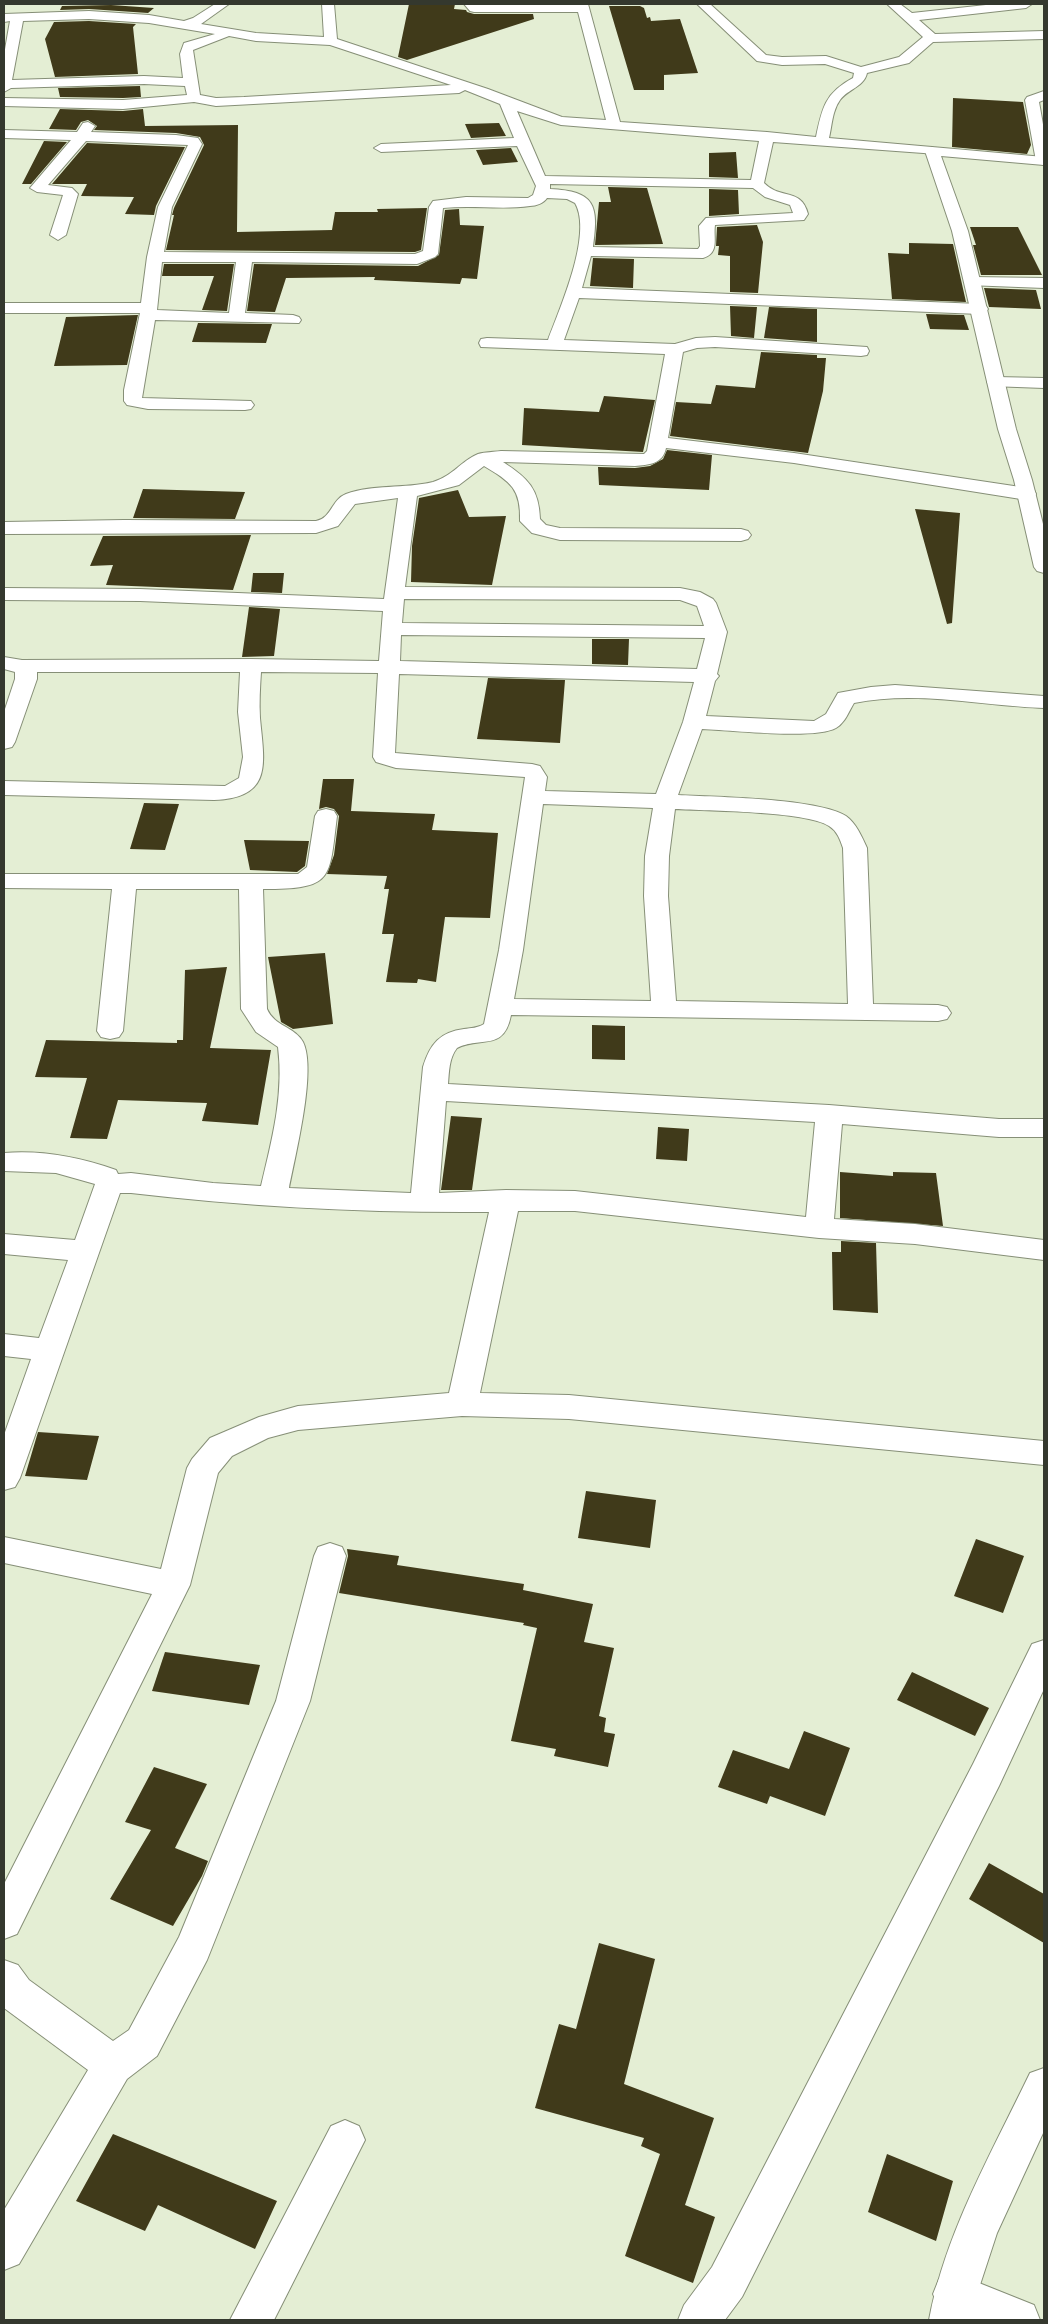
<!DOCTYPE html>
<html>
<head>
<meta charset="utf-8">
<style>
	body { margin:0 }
	#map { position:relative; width:1048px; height:2324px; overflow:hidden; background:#e4eed4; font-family:"Space Grotesk",sans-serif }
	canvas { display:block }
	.frame { position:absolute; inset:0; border:5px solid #34382e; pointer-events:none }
</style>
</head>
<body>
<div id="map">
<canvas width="1048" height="2324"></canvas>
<div class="frame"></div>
</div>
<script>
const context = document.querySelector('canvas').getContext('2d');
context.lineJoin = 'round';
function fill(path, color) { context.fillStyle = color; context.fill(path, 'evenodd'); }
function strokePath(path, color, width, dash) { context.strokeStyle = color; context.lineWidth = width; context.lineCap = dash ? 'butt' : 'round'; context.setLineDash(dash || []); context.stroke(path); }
const building = new Path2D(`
	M409 4H455L454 9 466 10 467 12 474 14H533L534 19 407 60 398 57Z
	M111 5 154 8 148 13 89 9 60 10 62 6Z
	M609 6H640L644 8 647 18 650 17 651 21 680 19 698 73 664 75V90H634Z
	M89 21 136 24 133 27 138 74 55 77 45 39 54 22Z
	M140 86 141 97 123 98 60 97 58 88Z
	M953 98 1023 102 1031 145 1027 154 952 147Z
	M60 109 123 111 143 109 145 126 238 125 237 232 332 230 335 212H378L377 209 427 208 421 250 415 252 166 250 174 215H172L174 208 204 145 200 137 176 133 94 130 97 126 88 120 81 122 76 130 49 129Z
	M499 123 506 136 471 138 465 124Z
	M44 141 67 142 31 184H22Z
	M87 143 185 147 156 206 154 215 125 214 134 197 81 196 87 184H52Z
	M511 148 518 162 483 165 476 150Z
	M736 152 738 178 709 177V153Z
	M608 187 647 188 663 244 595 245 599 202H611Z
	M709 189 738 190 739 214 709 216Z
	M459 209 460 225 484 226 477 279 462 278 460 284 374 280 375 277 286 278 275 312 247 311 254 264 418 266 439 255 445 210Z
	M757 225 763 242 758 293 730 292V256L718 255 719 246H716L717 227Z
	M970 227H1018L1042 275H981L973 245H976Z
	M909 243 953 244 966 302 892 299 888 253 909 254Z
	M593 258 634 259 633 288 590 286Z
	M164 264H234L227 311 202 310 214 276H162Z
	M984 288 1036 290 1041 309 989 307Z
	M730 306 757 307 754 338 731 336Z
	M769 307 817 309V342L764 338Z
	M926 314 964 315 969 330 930 329Z
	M138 315 127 365 54 366 66 317Z
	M198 323 272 324 266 343 192 342Z
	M761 352 817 355V358H826L823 391 808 453 670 436 676 402 711 404 716 385 755 388Z
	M604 396 655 400 643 452 522 445 524 408 599 412Z
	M667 450 712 455 709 490 599 485 598 467 635 468 650 466 663 459Z
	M143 489 245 492 235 519 133 518Z
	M458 490 469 517 506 516 492 585 411 582 412 546 419 498Z
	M915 509 960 513 952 623 947 624Z
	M251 535 233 590 106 585 113 565 90 566 103 536Z
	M253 573H284L282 593 251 592Z
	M249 607 280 609 274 656 242 657Z
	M592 639H629L628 665 592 664Z
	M488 678 565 680 560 743 477 739Z
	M323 779H354L351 811 435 814 432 830 498 833 490 918 445 917 436 982 418 979 417 983 386 982 394 934H382L389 889H384L387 876 327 874 334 855 339 816 334 809 326 807 319 809Z
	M144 803 179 804 165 850 130 849Z
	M244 840 309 841 305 866 297 872 250 870Z
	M325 953 333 1024 293 1029 281 1022 268 957Z
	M227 967 210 1048 271 1050 258 1125 202 1121 207 1103 118 1100 107 1139 70 1138 87 1078 35 1077 46 1040 177 1043V1040H183L185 970Z
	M592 1025 625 1026V1060L592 1059Z
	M451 1116 482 1118 472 1190H441Z
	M658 1127 689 1129 687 1161 656 1159Z
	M840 1172 893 1176V1172L936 1173 943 1226 840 1218Z
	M841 1241 876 1243 878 1313 833 1310 832 1252H841Z
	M38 1432 99 1436 87 1480 25 1476Z
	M586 1491 656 1500 650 1548 578 1538Z
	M976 1539 1024 1556 1003 1613 954 1596Z
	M347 1549 399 1556 397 1565 524 1584 523 1590 593 1604 584 1642 614 1648 599 1716 606 1718 604 1732 615 1734 608 1767 554 1756 556 1749 511 1741 537 1628 523 1625 524 1623 339 1593 348 1556Z
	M165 1652 260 1665 249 1705 152 1691Z
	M912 1672 989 1708 975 1736 897 1700Z
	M804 1731 850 1748 825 1816 770 1796 767 1804 718 1787 733 1750 789 1769Z
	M154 1767 207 1784 175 1848 208 1861 202 1876 173 1926 110 1899 151 1830 125 1822Z
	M989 1863 1044 1894V1943L969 1899Z
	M599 1943 655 1959 624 2084 714 2118 685 2205 715 2217 693 2283 625 2256 660 2154 641 2146 644 2138 535 2108 559 2024 576 2029Z
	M113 2134 277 2201 255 2249 158 2205 145 2231 76 2201Z
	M887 2154 953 2181 936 2241 868 2212Z`);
const minor = new Path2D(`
	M215 4H229L201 24 256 33 324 37 322 4H334L337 39 488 89 562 117 606 120 578 12H474L470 11 464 4H588L620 122 767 132 816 137C822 108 825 93 853 78L854 73 825 64 782 65 757 61 697 4H710L766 55 782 57 826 56 861 67 899 57 923 37 887 4H900L912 13 995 4H1032L1026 8 919 20 935 34 1044 31V39L933 42 909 63 867 73C864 87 848 89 840 100 832 111 832 126 829 138L932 147 939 151 937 154 773 142 764 183C780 200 801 187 808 214L804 220 715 225C713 238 720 253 703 258L591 256 582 288 980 304 986 306 988 309 986 312 980 314 579 298 564 340 675 344 696 338 715 337 867 347 869 351 867 355 861 356 715 347 697 348 683 352 668 438 794 453 1027 488 1034 490 1036 494 1034 498 1027 500 794 463 666 448C663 464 648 465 635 466L503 462C528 478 539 489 540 519L546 525 560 528 741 529 748 531 751 535 748 539 741 541 560 540 532 533 520 521C521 489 511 482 484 466L459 485 417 496 405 587 680 588 700 592 713 599 716 603 727 632 717 674 719 676 715 681 706 716 814 721 826 714 838 693 871 687 895 685 1044 696V708C981 706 917 690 854 703 849 711 845 723 836 728 815 740 730 730 702 729L678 795C715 797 817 798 846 816 856 823 862 837 867 848L873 1004 938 1005 947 1007 951 1013 947 1019 938 1021 511 1015C504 1052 481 1036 457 1048 449 1058 449 1072 448 1084L829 1105 999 1119H1044V1137H999L842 1124 834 1219 915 1224 1044 1240V1260L915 1244 819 1238 575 1211H518L480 1393 569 1395 1044 1441V1465L569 1419 462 1416 298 1430 268 1438 232 1456 218 1473 190 1585 17 1934 4 1939V1884L152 1594 4 1563V1537L161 1569 187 1468 192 1459 210 1438 259 1417 298 1406 449 1393 489 1212C369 1213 250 1207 131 1193H120L20 1478 15 1487 4 1490V1435L31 1359 4 1356V1334L39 1338 68 1260 4 1254V1234L75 1240 95 1184 56 1173 4 1171V1153C43 1150 79 1157 116 1170L118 1174 131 1173 213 1183 261 1186C272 1140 284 1095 278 1047L256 1032 241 1009 239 889H136L123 1031 119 1037 110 1039 101 1037 97 1031 112 889 4 888V874H298L307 867 315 816 318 811 326 809 334 811 337 816C329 880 334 889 263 889L267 1009C274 1026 295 1027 303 1042 317 1070 295 1156 289 1188L411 1193 423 1067C430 1044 440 1032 464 1029 471 1028 478 1028 484 1024L499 950 525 777 396 768 376 762 373 757 378 673 261 672C260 687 259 703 260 718 264 762 274 798 214 800L4 795V781L225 786 239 778 243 757 238 712 240 672H37V679L15 742 12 747 4 749V712L15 679V672L4 669V657L22 660 251 659 379 661 383 611 140 601 4 600V588L140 589 384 599 398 498 355 504 338 526 316 533 4 534V522L124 520 316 521C332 518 331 500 346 494 373 484 404 489 433 482 453 476 461 461 478 454 485 452 494 452 501 451L644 454 647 451 665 354 481 347 479 343 481 339 487 338 548 340C560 308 593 234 575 203L567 199 547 198C544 203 536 206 530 206 503 210 472 205 443 208L438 254 435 257 417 264 252 262 245 313 293 315 299 317 301 320 299 323 155 320 142 398 251 401 254 405 251 409 245 410 148 409 127 405 124 401V390L140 313H4V303H141L147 257 158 207 188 145 86 141 48 185 72 188 78 194 66 235 58 240 50 235 63 195 37 192 30 188 71 140 4 138V130L77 132 83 123 88 122 95 126 91 132 176 135 198 138 202 144 172 207 164 252 415 254 423 251 429 207 433 201 466 197 528 198 533 195 536 186 517 146 381 152 374 148 381 144 514 138 500 104 465 90 459 93 216 106 194 102 123 109 4 106V98L123 100 187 95 185 86 144 84 11 88 4 92V55L10 21 4 22V14L89 11 149 15 184 21 193 18ZM89 19 149 23 215 34 184 43 180 54 183 78 144 76 12 80 23 21ZM229 36 256 41 330 45 451 85 244 97 216 98 200 95 193 50ZM517 111 561 125 759 141 751 180 545 176ZM550 184 753 188 765 197 790 205 793 213 706 218 699 226 700 246 698 249 593 247C599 205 595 191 550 189ZM162 262H236L229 313 157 310ZM404 599 680 600 697 606 704 626 402 623ZM401 635 705 638 697 669 400 661ZM399 674 694 682 683 722 656 794 545 791 547 777 540 766 532 764 395 753ZM543 804 653 808 645 856 644 896 651 1001 514 999 523 950ZM675 809C707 811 806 811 829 826 837 831 840 839 843 848L848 1004 676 1001 668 896 669 856ZM446 1101 815 1122 806 1217 575 1191 506 1190 439 1193Z
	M1044 91V100L1039 102 1044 130 1043 165 1036 161 1025 100 1027 97Z
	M973 277 1044 278V288L967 285 965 282 967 279Z
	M996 377 1044 378V388L990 386 987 382 990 378Z
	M330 1543 342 1547 346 1556 310 1701 207 1960 157 2056 127 2079 19 2264 4 2270V2210L88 2070 4 2008V1960L18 1965 29 1980 113 2041 129 2030 179 1937 276 1701 314 1556 318 1547Z
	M1044 1640V1689L999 1786 742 2297 725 2320H678L684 2305 712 2267 973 1764 1032 1644Z
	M345 2120 359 2126 365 2140 274 2320H230L331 2126Z
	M954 2273 1034 2305 1040 2320H966L939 2309 933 2294 939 2279Z`);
const tertiary = new Path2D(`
	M932 147 1044 157V165L941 156 968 231 1016 429 1032 480 1044 528V573L1037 571 1034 567 1014 480 998 429 952 231 925 151Z
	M1044 2068V2131L997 2233 978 2291 971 2320H929C945 2233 992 2152 1030 2073Z`);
fill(building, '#403a1a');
strokePath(minor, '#868f77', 2);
strokePath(tertiary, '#868f77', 2);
fill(minor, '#fff');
fill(tertiary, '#fff');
</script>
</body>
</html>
